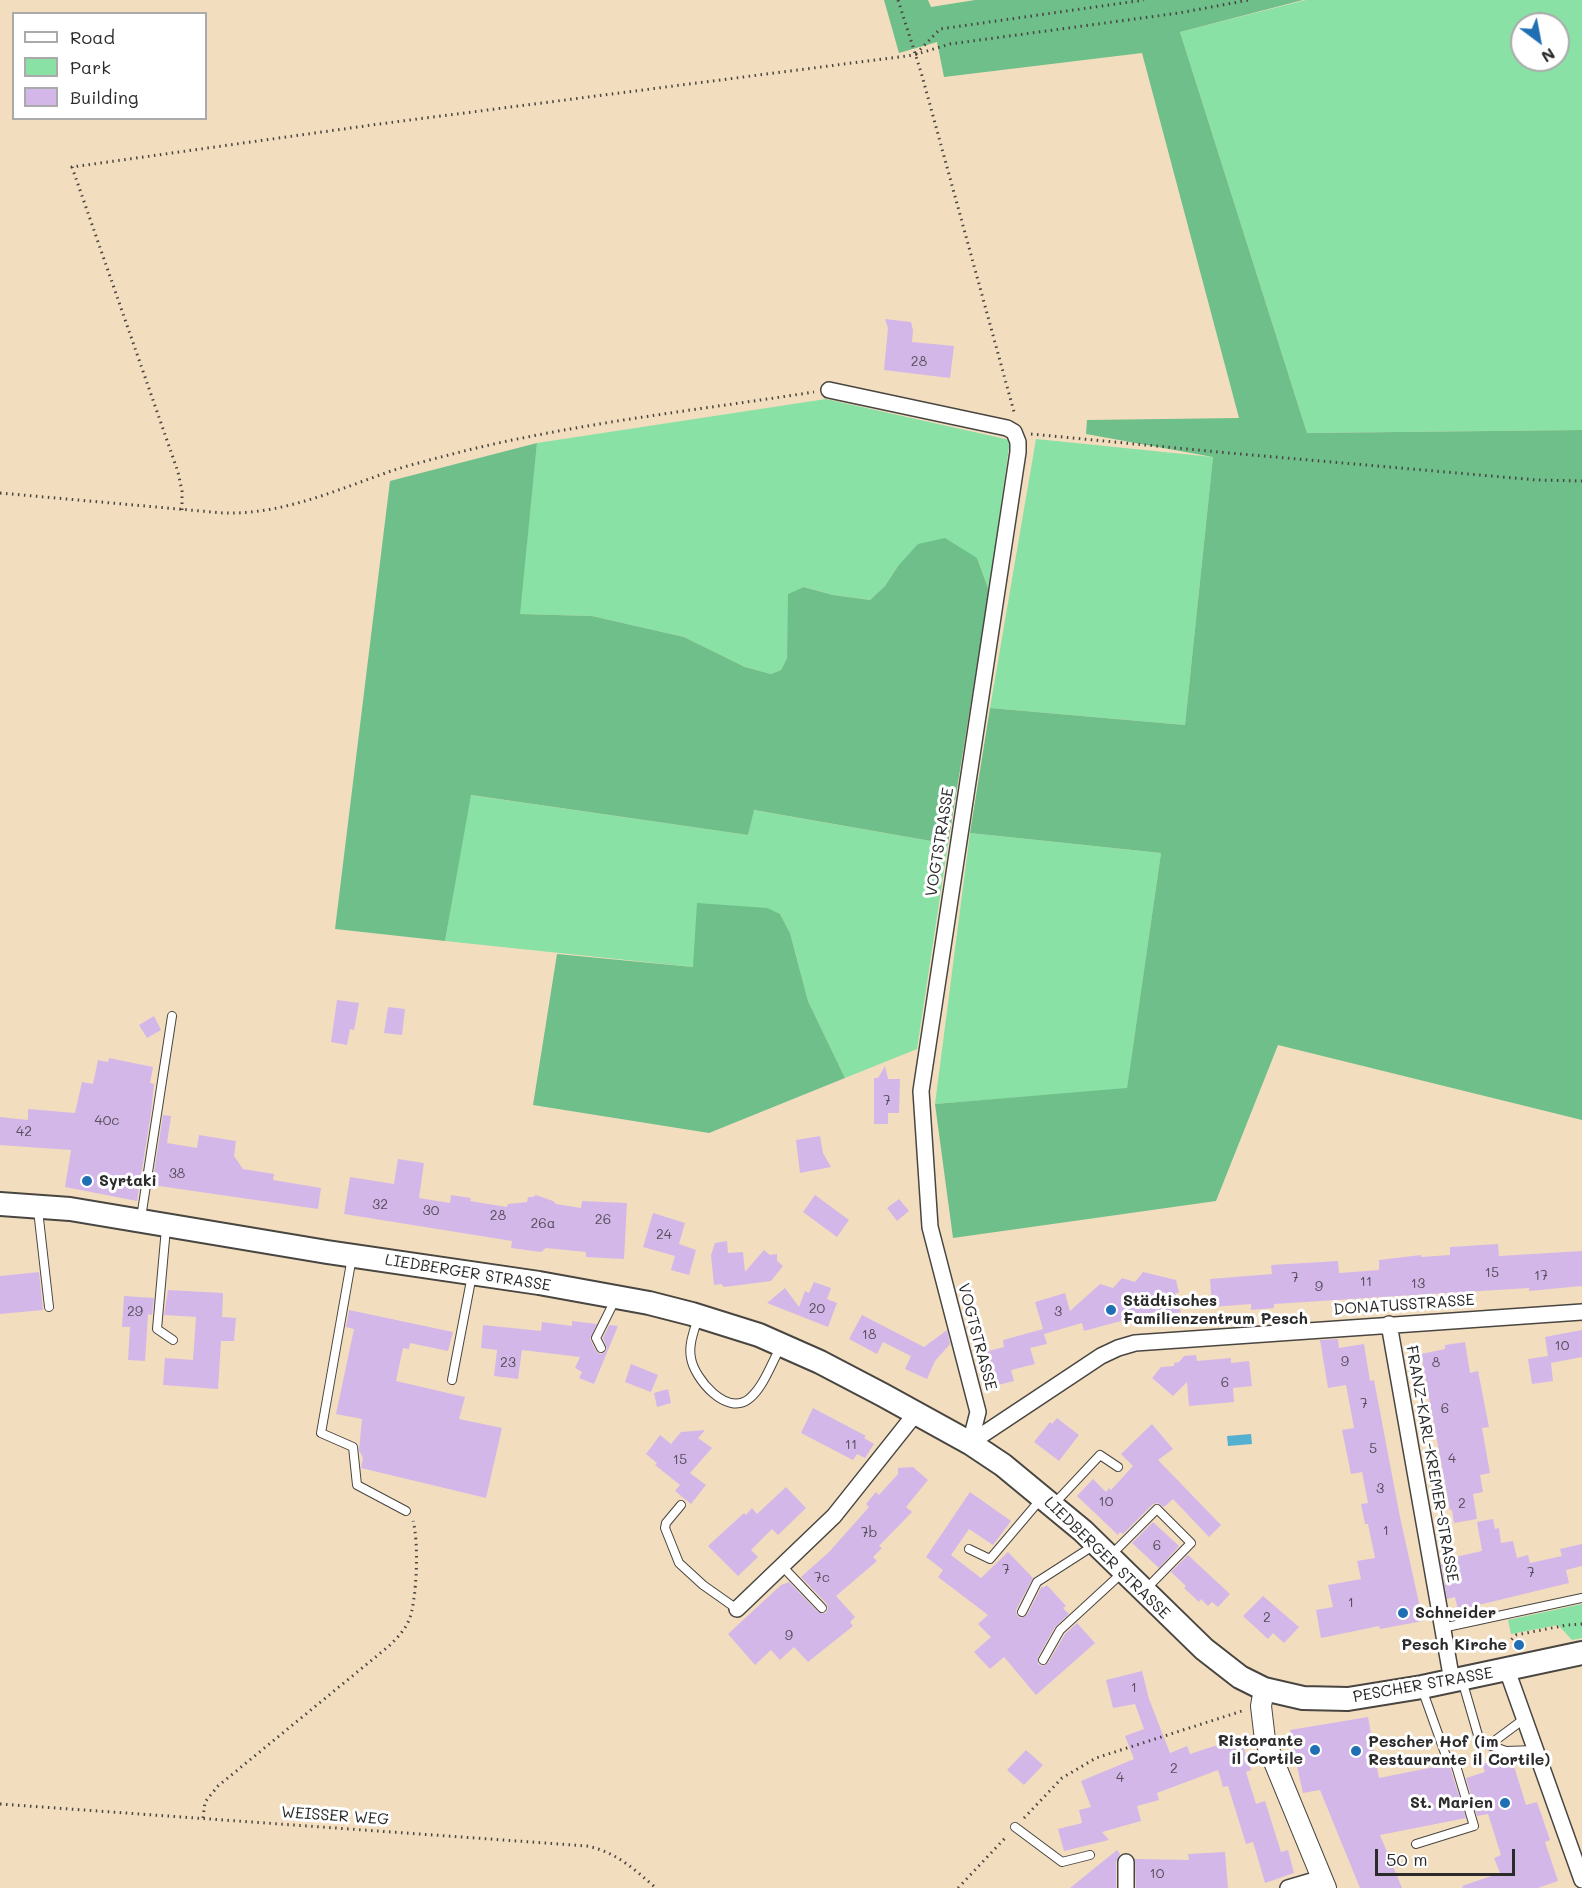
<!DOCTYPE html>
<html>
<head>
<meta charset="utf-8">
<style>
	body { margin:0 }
	#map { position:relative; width:1582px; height:1888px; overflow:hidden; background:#f3ddbf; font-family:Mali,sans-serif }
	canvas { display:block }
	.legend { position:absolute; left:12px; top:12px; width:195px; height:108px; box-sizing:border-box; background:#fff; border:2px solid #aaa; margin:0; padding:8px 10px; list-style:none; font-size:18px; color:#2b2b2b }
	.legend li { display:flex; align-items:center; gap:12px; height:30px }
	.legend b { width:30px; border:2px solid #aaa }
	.north { position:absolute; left:1510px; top:12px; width:60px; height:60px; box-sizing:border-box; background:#fff; border:2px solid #aaa; border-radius:50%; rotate:148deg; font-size:16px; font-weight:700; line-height:24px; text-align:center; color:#2b2b2b }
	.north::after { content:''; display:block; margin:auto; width:21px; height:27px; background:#1f6fb2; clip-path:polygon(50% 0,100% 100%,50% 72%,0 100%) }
	.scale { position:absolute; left:1375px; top:1849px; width:140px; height:27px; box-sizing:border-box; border:3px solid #2b2b2b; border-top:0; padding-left:8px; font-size:18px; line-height:21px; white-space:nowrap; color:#2b2b2b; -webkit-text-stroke:4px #fff; paint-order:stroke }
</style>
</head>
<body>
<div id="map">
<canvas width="1582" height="1888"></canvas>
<ul class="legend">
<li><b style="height:8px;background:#fff"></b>Road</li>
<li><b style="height:16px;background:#89e1a5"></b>Park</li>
<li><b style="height:16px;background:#d4b7e9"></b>Building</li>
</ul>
<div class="north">N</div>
<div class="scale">50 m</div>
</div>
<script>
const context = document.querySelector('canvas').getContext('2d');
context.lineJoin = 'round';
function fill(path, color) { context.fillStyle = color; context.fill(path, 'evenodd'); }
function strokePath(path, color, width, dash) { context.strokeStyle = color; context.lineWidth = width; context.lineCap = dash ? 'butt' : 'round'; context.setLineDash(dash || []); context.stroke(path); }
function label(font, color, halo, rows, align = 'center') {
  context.font = font + ' Mali,sans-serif'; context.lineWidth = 6; context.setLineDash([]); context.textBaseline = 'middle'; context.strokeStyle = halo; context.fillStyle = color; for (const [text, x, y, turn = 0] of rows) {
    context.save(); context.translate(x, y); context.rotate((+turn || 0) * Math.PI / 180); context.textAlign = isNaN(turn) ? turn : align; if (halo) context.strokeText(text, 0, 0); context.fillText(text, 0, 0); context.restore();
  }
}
const green = new Path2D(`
	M1306 0H1582V430L1307 433 1180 32ZM1522 24H1558V60H1522Z
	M826 399 1010 440 989 591 977 558 898 566 885 586 870 600 833 595 805 587 789 594 787 658 781 670 771 674 745 667 684 637 592 616 519 614 537 443Z
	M1036 439 1213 457 1185 725 990 708Z
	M470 795 748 835 753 810 948 844 917 1049 845 1078 808 1001 790 933 780 914 693 967 445 941Z
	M970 833 1161 853 1127 1089 935 1104Z
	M1582 1604V1638L1572 1640 1558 1625 1511 1634 1508 1620Z`);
const forest = new Path2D(`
	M884 0H928L931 7 975 0H1303L1180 32 1307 433 1582 430V1120L1278 1045 1216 1201 953 1238 935 1104 1127 1088 1161 853 970 833 990 708 1185 725 1213 457 1086 434 1087 420 1239 418 1142 53 944 77 937 42 899 53Z
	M537 443 520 614 592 616 684 637 745 667 771 674 781 670 787 658 788 594 804 587 833 595 870 600 885 586 898 566 918 544 945 538 977 558 989 591 948 844 754 810 748 835 471 795 445 941 335 929 390 481Z
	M697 903 767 908 780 914 790 933 808 1001 845 1078 709 1133 533 1105 557 954 693 967Z`);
const water = new Path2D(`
	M1251 1434 1252 1444 1228 1446 1227 1436Z`);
const building = new Path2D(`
	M885 319 911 322 913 330 912 342 954 346 950 378 884 370 888 328Z
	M337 1000 359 1003 354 1030 350 1029 347 1045 331 1042Z
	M388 1007 405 1009 402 1035 384 1033Z
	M154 1016 161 1030 147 1038 139 1025Z
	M109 1058 153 1067 150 1083 154 1084 151 1113 137 1201 65 1187 71 1150 0 1145V1117L28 1120V1109L75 1113 82 1082 93 1084 98 1060 108 1062Z
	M885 1066 888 1079H900L899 1113H888V1124H874V1078H878Z
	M163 1115 171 1116 167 1143 197 1148 199 1135 236 1141 234 1156 243 1169 274 1174 273 1180 321 1188 318 1209 152 1185Z
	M820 1136 823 1153 831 1167 800 1173 796 1140Z
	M398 1159 424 1163 419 1198 450 1203 451 1195 471 1198 470 1201 507 1207 508 1204 527 1202 528 1197H533L536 1195 553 1201 556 1204 581 1208 582 1201 627 1203 624 1259 586 1257V1252L546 1248 541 1252 511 1248 512 1241 344 1214 350 1177 394 1184Z
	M815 1195 849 1220 837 1237 803 1212Z
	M899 1199 909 1211 897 1221 887 1208Z
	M653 1213 685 1223 679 1244 696 1250 689 1275 671 1270 675 1256 643 1247Z
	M727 1241 728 1253 743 1252 745 1272 764 1250 770 1255 777 1254V1261L783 1266 771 1281 724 1287 721 1284 714 1285 711 1255 715 1243Z
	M1498 1244 1499 1256 1582 1251V1286L1529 1291V1288L1382 1297 1274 1304V1308L1251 1310V1304L1212 1307 1210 1279 1272 1274 1271 1265 1338 1261 1339 1273 1379 1270V1260L1421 1255V1257L1450 1255V1247Z
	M39 1272 43 1310 0 1314V1276Z
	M1143 1272 1176 1280 1179 1293H1175L1181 1312 1156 1319 1154 1312 1084 1331 1082 1323 1044 1334 1047 1344 1030 1348 1035 1364 1011 1370 1014 1381 990 1387 981 1353 1004 1347 1003 1340 1043 1329 1035 1302 1065 1293 1070 1311 1100 1284 1113 1288 1122 1278 1135 1282Z
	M814 1282 831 1288 827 1299 837 1303 828 1327 767 1303 785 1288 799 1307 805 1291 809 1293Z
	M168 1290 223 1293 222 1317 236 1318 234 1341H221L218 1389 163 1385 165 1358 193 1360 196 1317 164 1315Z
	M124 1296 154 1298 152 1315 148 1314 145 1361 128 1360 130 1327H122Z
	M349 1310 453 1332 448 1351 410 1343 409 1349 403 1348 396 1381 465 1397 459 1419 502 1428 486 1498 361 1468 363 1458 359 1450 362 1419 336 1414 354 1329 346 1327Z
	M862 1315 924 1347 947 1330 950 1344 935 1361 927 1379 905 1369 911 1356 883 1342 877 1354 849 1339Z
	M572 1321 597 1324 590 1339 596 1351 600 1354 604 1353 607 1349 603 1338 609 1325 618 1326 594 1384 579 1378 582 1372 575 1368 580 1357 522 1350 518 1379 494 1376 497 1350 481 1348 483 1325 541 1331 542 1322 572 1326Z
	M1582 1330V1357L1551 1363 1553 1381 1532 1384 1528 1359 1548 1356 1545 1337Z
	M1338 1339 1339 1348 1364 1344 1370 1381 1374 1380 1400 1517 1423 1621 1380 1629 1379 1626 1321 1638 1316 1610 1333 1607 1328 1585 1361 1579 1357 1561 1375 1558 1368 1524H1365L1361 1504 1368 1503 1362 1472 1351 1474 1342 1430 1354 1428 1346 1385 1328 1388 1320 1340Z
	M1465 1342 1470 1373 1478 1371 1489 1427 1482 1428 1490 1473 1480 1475 1483 1492 1473 1494 1477 1519 1454 1523 1452 1510H1450L1421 1354 1445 1349V1345Z
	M1196 1355 1197 1361 1231 1358V1363L1249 1361 1252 1386 1233 1388 1234 1402 1189 1406 1187 1382 1173 1396 1152 1378 1161 1367 1174 1366V1363L1179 1362 1184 1356Z
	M631 1364 658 1375 651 1392 625 1382Z
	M668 1389 671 1403 657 1407 654 1393Z
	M813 1408 866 1436 864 1438 874 1444 865 1458 857 1454 853 1460 801 1433Z
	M1057 1418 1079 1435 1059 1461 1034 1442 1050 1422 1052 1424Z
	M1152 1424 1173 1449 1158 1460 1221 1525 1209 1537 1173 1499 1164 1507 1158 1503 1153 1504 1123 1534 1120 1532 1118 1535 1077 1496 1093 1479 1106 1492 1109 1488 1111 1490 1133 1466 1121 1454Z
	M705 1430 698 1438 712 1448 690 1473 706 1485 691 1504 675 1491 680 1485 655 1465 657 1463 646 1454 660 1435 671 1444 681 1432Z
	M913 1467 928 1480 906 1507 912 1512 879 1546 882 1548 873 1557 877 1561 836 1596 855 1617 850 1622 853 1626 808 1662 794 1647 780 1660 771 1650 755 1665 728 1634 781 1585 789 1582 818 1612 826 1613 828 1609 827 1604 801 1577 829 1552 869 1507 866 1504 876 1492 879 1495 898 1474V1468Z
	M786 1487 806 1508 778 1535 772 1529 751 1550 758 1557 738 1576 708 1546 744 1513 746 1515 752 1508 757 1514Z
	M970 1492 1011 1521 993 1545 969 1529 951 1555 981 1578 1008 1552 1033 1578 1016 1610 1017 1615 1020 1618 1027 1615 1042 1586 1043 1588 1047 1585 1066 1606 1063 1608 1069 1614 1055 1627 1038 1657V1664L1042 1666 1048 1663 1065 1634 1077 1623 1095 1643 1036 1695 1004 1657 990 1669 974 1652 991 1637 978 1624 988 1615 938 1577 943 1570 926 1557Z
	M1493 1519 1495 1529 1499 1528 1501 1543 1513 1541 1517 1558 1528 1555 1530 1563 1562 1556 1560 1549 1582 1544V1566L1566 1570 1569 1583 1458 1610 1455 1597 1447 1599 1441 1564 1456 1560 1455 1557 1482 1551 1477 1522Z
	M1153 1522 1179 1546 1159 1568 1132 1543Z
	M1188 1555 1230 1594 1218 1607 1212 1602 1208 1606 1201 1599 1199 1602 1184 1588 1186 1586 1171 1572Z
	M1263 1596 1299 1627 1284 1643 1273 1633 1268 1639 1243 1616Z
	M1142 1671 1149 1699 1170 1753 1187 1746 1190 1754 1236 1739 1238 1744 1242 1742 1251 1770 1246 1772 1256 1804 1265 1801 1281 1852 1288 1850 1294 1873 1265 1883 1253 1842 1246 1844 1228 1786 1223 1787 1218 1770 1157 1793 1159 1800 1137 1806 1141 1821 1102 1832 1109 1840 1064 1851 1058 1829 1082 1823 1079 1810 1091 1807 1081 1781 1134 1759 1125 1736 1144 1729 1135 1704 1113 1708 1106 1680Z
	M1368 1717 1379 1778 1449 1764 1466 1818 1380 1835 1402 1888H1360L1320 1790 1303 1793 1298 1771 1290 1730Z
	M1026 1750 1043 1765 1024 1785 1007 1770Z
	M1501 1759 1503 1766 1513 1763 1526 1805 1537 1802 1550 1840 1545 1842 1558 1881 1538 1888H1463L1462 1886 1500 1873 1494 1858 1501 1855 1488 1814 1477 1816 1466 1778 1485 1772 1482 1764Z
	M1117 1850 1120 1854 1116 1862V1888H1070Z
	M1225 1852 1228 1888H1136L1135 1859 1189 1860 1188 1854Z`);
const path = new Path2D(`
	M898 0 921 72 1014 412
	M916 54 940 29 1144 0
	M1031 434 1229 453 1537 480 1582 481
	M0 493 223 513C283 515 339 489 394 470 417 463 441 457 464 451 578 423 698 410 814 392
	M182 510V491L178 472 72 167 379 124 914 55 950 44 1179 13 1249 0
	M1503 1648 1516 1635 1567 1625 1582 1624
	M0 1804 587 1846C616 1852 634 1869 656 1888
	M203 1818 205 1802 218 1786 389 1646C397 1638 405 1630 409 1620 417 1601 419 1541 413 1521
	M1024 1818 1062 1778 1096 1758 1242 1711
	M958 1888 1007 1836`);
const service = new Path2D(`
	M38 1210 49 1307
	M141 1218 172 1016
	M166 1228 157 1329 173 1340
	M352 1257 321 1433 353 1447 357 1485 406 1511
	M698 1317C695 1329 688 1344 691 1358 694 1378 727 1418 750 1398 764 1386 772 1362 781 1346
	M601 1348 596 1338 616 1298
	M452 1380 472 1275
	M1054 1504 1100 1455 1118 1467
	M681 1505 666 1523 665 1528 679 1563 703 1585 737 1609
	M969 1549 990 1559 1040 1500
	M1111 1555 1157 1509 1191 1543 1147 1588
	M782 1566 822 1608
	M1022 1612 1037 1582 1093 1546
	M1442 1628 1582 1598
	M1043 1660 1060 1630 1122 1573
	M1462 1680 1480 1742 1506 1751 1535 1750
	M1489 1745 1524 1719
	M1015 1827 1062 1862 1090 1855
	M1416 1844 1474 1826 1454 1759 1446 1756 1422 1689`);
const minor = new Path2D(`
	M829 390 1007 428 1014 432 1018 442V452L921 1091 930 1227 978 1412 970 1443
	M1389 1324 1452 1681
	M970 1443 1101 1356 1118 1348 1135 1343 1582 1312
	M737 1609 834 1516 916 1413
	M1507 1670 1582 1880
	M1126 1888V1862
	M1288 1888 1322 1878`);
const tertiary = new Path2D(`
	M1264 1689 1261 1706 1265 1740 1326 1888`);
const secondary = new Path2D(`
	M0 1204 70 1209 327 1252 539 1283 649 1303 692 1314 759 1335 820 1362 883 1395 970 1443 1003 1465 1083 1531 1204 1649 1240 1677 1264 1689 1303 1698 1348 1699 1422 1687 1582 1653`);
const markers = [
	[87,1181,6,"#1f6fb2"],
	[1111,1310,6,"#1f6fb2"],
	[1403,1613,6,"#1f6fb2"],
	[1519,1645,6,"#1f6fb2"],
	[1315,1750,6,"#1f6fb2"],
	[1356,1751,6,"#1f6fb2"],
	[1505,1803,6,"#1f6fb2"]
];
const numberNames = [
	["28",919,362],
	["7",887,1101],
	["40c",107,1121],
	["42",24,1132],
	["38",177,1174],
	["32",380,1205],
	["30",431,1211],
	["28",498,1216],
	["26",603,1220],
	["26a",543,1224],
	["24",664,1235],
	["15",1492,1273],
	["17",1541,1276],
	["7",1295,1278],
	["11",1366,1282],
	["13",1418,1284],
	["9",1319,1287],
	["20",817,1309],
	["29",135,1312],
	["3",1058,1312],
	["18",869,1335],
	["10",1562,1346],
	["9",1345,1362],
	["23",508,1363],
	["8",1436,1363],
	["6",1225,1383],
	["7",1364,1404],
	["6",1445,1409],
	["11",851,1445],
	["5",1373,1449],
	["4",1452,1459],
	["15",680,1460],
	["3",1380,1489],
	["10",1106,1502],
	["2",1462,1504],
	["1",1386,1531],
	["7b",869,1533],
	["6",1157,1546],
	["7",1006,1570],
	["7",1531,1573],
	["7c",822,1578],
	["1",1351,1603],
	["2",1267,1618],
	["9",789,1636],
	["1",1134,1688],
	["2",1174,1769],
	["4",1120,1778],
	["10",1157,1874]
];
const streetNames = [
	["VOGTSTRASSE",940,842,-81],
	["LIEDBERGER STRASSE",468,1273,9],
	["DONATUSSTRASSE",1404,1305,-4],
	["VOGTSTRASSE",977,1337,75],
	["FRANZ-KARL-KREMER-STRASSE",1432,1464,80],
	["LIEDBERGER STRASSE",1107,1558,44],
	["PESCHER STRASSE",1423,1685,-10],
	["WEISSER WEG",335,1816,4]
];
const poiNames = [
	["Syrtaki",99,1181],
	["Städtisches",1123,1301],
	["Familienzentrum Pesch",1123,1319],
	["Schneider",1415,1613],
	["Pesch Kirche",1507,1645,"right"],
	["Ristorante",1303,1741,"right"],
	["il Cortile",1303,1759,"right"],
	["Pescher Hof (im",1368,1742],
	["Restaurante il Cortile)",1368,1760],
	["St. Marien",1493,1803,"right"]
];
fill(green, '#89e1a5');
fill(forest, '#6ebf8a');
fill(water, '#53b0d1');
fill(building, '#d4b7e9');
strokePath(service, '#494641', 10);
strokePath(minor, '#494641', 18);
strokePath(tertiary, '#494641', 22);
strokePath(secondary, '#494641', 26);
strokePath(path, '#494641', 3, [1.5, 4.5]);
strokePath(service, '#fff', 8);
strokePath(minor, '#fff', 15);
strokePath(tertiary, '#fff', 20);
strokePath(secondary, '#fff', 22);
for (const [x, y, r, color] of markers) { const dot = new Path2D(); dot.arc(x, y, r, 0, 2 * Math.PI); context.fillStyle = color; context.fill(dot); strokePath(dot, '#fff', 2); }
label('14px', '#554e5a', null, numberNames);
label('16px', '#2b2b2b', '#fff', streetNames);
label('bold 16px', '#2b2b2b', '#fff', poiNames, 'left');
</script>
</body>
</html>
